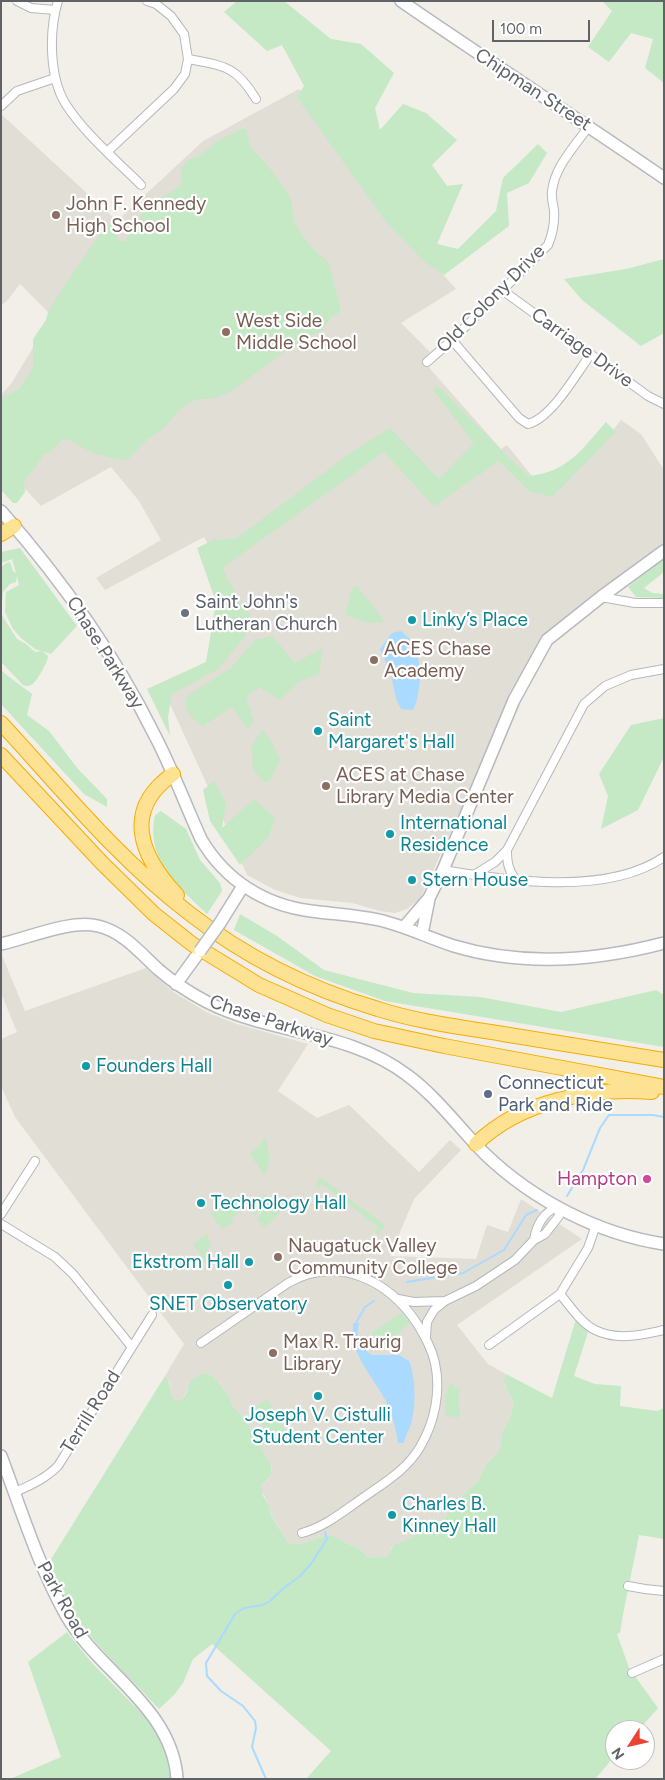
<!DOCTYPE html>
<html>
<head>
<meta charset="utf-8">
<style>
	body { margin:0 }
	#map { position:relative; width:665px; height:1780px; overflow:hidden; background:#f1efe8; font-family:Figtree,sans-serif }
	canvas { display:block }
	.frame { position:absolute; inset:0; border:2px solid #5f6368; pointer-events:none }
	.north { position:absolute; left:605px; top:1720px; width:50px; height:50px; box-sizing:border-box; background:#fff; border:1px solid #bfc1c3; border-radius:50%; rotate:235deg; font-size:14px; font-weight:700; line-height:20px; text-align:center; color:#5f6368 }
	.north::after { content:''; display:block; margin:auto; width:18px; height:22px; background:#ea4335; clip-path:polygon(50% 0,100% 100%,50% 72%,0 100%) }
	.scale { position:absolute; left:492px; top:20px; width:98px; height:22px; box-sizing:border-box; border:2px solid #5f6368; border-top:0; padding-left:6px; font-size:15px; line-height:18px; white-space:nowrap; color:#5f6368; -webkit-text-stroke:4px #fff; paint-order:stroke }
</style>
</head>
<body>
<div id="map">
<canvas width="665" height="1780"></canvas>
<div class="frame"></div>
<div class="north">N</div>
<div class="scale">100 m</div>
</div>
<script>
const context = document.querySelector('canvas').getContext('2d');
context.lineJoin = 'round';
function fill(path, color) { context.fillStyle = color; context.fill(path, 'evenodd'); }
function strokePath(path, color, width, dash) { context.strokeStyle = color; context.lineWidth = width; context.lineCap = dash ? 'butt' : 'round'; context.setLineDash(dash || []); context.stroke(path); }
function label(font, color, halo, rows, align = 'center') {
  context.font = font + ' Figtree,sans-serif'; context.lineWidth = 4.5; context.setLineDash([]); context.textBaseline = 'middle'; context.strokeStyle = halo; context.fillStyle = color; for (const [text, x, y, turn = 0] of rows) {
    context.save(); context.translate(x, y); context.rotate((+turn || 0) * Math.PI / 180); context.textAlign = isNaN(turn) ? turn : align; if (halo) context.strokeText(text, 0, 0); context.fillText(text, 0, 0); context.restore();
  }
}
const education = new Path2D(`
	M299 89 403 230 456 289 401 323 430 352 423 359 432 371 501 449 507 445 540 486 559 480 609 435 621 420 641 434 664 470V542L545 640 534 651 420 899 407 909 395 913 380 911 352 903 300 898 273 889 247 875 225 824 165 693 218 668V562L204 537 105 590 96 578 161 540 139 501 111 467 41 506 1 463V395L11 384 52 316 20 284 6 302 1 305V114L117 221 203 141Z
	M1 953 25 1011 146 968 175 993 208 1013 237 1024 308 1044 278 1091 317 1118 349 1105 419 1172 450 1140 461 1150 414 1199 390 1256 476 1259 487 1225 508 1232 521 1199 582 1239 457 1325 488 1364 506 1374 505 1385 512 1398 513 1404 510 1417 502 1433 499 1452 486 1464 478 1481 455 1503 443 1520 426 1527 410 1539 392 1547 388 1555 382 1557 369 1558 361 1550 333 1536H324L301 1544 288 1543 271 1514 269 1505 261 1490V1485L268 1480 272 1470 250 1428 233 1407 230 1398 222 1387 212 1375 202 1373 190 1381 188 1389 182 1400 177 1402 174 1399 171 1395 170 1383 165 1376 184 1344 15 1117 1 1086V1039L17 1032 1 993Z`);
const green = new Path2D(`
	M237 1H284L331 39 361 44 394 73 375 108 380 130 403 104 426 113 457 140 432 165 447 186 463 184 437 244 458 249 496 211 503 178 538 144 547 153 529 183 507 193 509 226 444 275 425 262 387 223 297 97 304 86 282 45 267 51 224 12Z
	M602 1H664V83L645 68 653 39 631 33 609 62 588 47 612 11Z
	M240 129H244L247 131 249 143 251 148 268 166 288 193 292 203 294 221 302 235 312 248 329 263 341 311 330 318 322 331 310 336 290 347 232 391 211 399H197L180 409 163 429 149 438 128 459 121 460 93 453 67 439H63L50 452 43 455 30 475 24 481 25 492 17 503H13L1 490V400L5 396 19 389 33 368V339L46 320 48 312 62 289 100 234 108 225 113 223 116 227 118 241H126L129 230 135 226 143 212 154 206 164 196 179 187 182 180 181 168 187 161 201 155 215 143Z
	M664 259V333L641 346 582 300 564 279 626 269Z
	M438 386 510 459 529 476C568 472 582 449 606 422L616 432 552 497 529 491 499 461 434 506 384 452 222 568 245 610 251 615 246 635 218 669 172 694 168 717 170 736 147 689 206 662 216 602 197 548 213 540 236 539 349 454 390 428 439 479 474 443 433 390Z
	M20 548 77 626 51 654 35 649 21 638 13 629 5 612 6 592 19 585 17 576 16 582 10 584 3 592 1 610V567L6 563 10 562 13 571 16 573 12 559 1 563V552Z
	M664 559V572L644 588 652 593 664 594V598L636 597 628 587Z
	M358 586V587L385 622 368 623 345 615 352 588Z
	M1 614 17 639 26 644 35 652 42 651 48 656C48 662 36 683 31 685 27 687 26 686 23 685L1 662Z
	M272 636 295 663 323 648 319 674 299 682 280 700 259 687 246 697 254 721 248 729 232 707 203 726C192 719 185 713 185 699L193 692 231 668 255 640Z
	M1 669 4 673 32 694 27 715 49 731 78 769 107 799V807L84 794 1 704Z
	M664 718V757L638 810 601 829 608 796 599 774 631 725Z
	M262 730 271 740 280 759 271 779 266 783 253 770 251 747Z
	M214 781 226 803 222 828 254 799 275 818 268 838 240 865 210 821 203 790Z
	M161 811 186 829 200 860 220 883 222 891 207 914C178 886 145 860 155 815Z
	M240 914 277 936 324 970 413 993 480 997 561 1012 656 990 664 995V1047L385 1001 315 976 234 930Z
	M264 1138H266C269 1152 272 1162 264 1175L250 1154 260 1145Z
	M320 1177 385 1225 379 1234 375 1232 378 1227 322 1184 319 1188 315 1186Z
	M267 1194 273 1202 282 1210 265 1228 257 1219 262 1213 260 1211 254 1215 248 1207Z
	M233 1197 238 1198 243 1209 231 1218 234 1222 222 1229 211 1215Z
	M207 1234 211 1245 207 1250 212 1256 206 1263 193 1244Z
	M402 1312 410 1323 384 1345 375 1347 370 1340 373 1332Z
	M576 1319 588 1332 574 1376 595 1384 621 1386 620 1406 657 1411 664 1408V1539L639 1535C633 1568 625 1600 620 1633L617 1634 629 1668 658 1708 639 1730H615V1756L595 1779H306L331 1751 212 1644 193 1659 183 1683 174 1695 159 1709C117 1663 69 1625 48 1564L165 1376C173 1385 168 1393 176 1401 186 1401 188 1389 190 1381L202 1373 212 1375 222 1387 230 1398 233 1407 241 1415 250 1428 271 1466C273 1475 268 1480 261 1485L263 1496 269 1505 271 1515 288 1543 301 1544 324 1536H333L361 1550 369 1558 387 1556 394 1545 409 1539 426 1527 443 1520 455 1503 478 1481 486 1464 499 1452 502 1433 510 1417 513 1404 512 1398 507 1389 504 1381 506 1374 552 1398Z
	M450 1384H453L454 1388 461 1389 458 1398 460 1411 458 1418 445 1415V1396Z
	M267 1399 279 1417 277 1418 288 1434 270 1436 254 1413 256 1407Z
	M67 1632 91 1662 150 1722 164 1747 171 1779H10L61 1757 28 1662Z`);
const water = new Path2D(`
	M401 631 415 644 421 673 417 700 413 710 401 709 396 698 390 671 380 649 392 633Z
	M353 1323H359C355 1340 360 1343 371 1355H399L409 1361C416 1378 416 1407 411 1424 409 1431 405 1435 404 1443H398C396 1429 392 1413 386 1401 376 1382 357 1361 353 1339 352 1334 353 1328 353 1323Z`);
const stream = new Path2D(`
	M567 1196 583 1170 600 1128 609 1115H653L664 1117
	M407 1282 463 1273 504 1250 526 1215 537 1210
	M356 1323 365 1307 374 1301
	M266 1779 252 1747 256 1728 255 1721 243 1706 221 1691 207 1676 206 1663 235 1614 244 1608 263 1605 270 1601 285 1587 299 1577 311 1564 327 1539 325 1532`);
const street = new Path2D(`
	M17 1 31 8 55 10
	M58 1C49 30 49 76 65 103 83 132 117 161 141 185
	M188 59C225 66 236 66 256 99
	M1 106 17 91 55 78
	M107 152 174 89 185 74 188 59 184 34 171 16 156 4 147 1
	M502 290 648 396 664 404
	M452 340 519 418 528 424C552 418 576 374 591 354
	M427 362 452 340 548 245C553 233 555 223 554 210 553 204 551 197 552 191 555 166 575 146 589 126
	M601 597 635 603H664
	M443 870C508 881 607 896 664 857
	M474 875 495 862 507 850
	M515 879C508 869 507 862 507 850L584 704 605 686 631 675 664 669
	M1 1214 35 1161
	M1 1224 55 1257 73 1274 131 1346
	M560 1294C570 1306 581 1323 595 1330 618 1341 641 1335 664 1330
	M398 1299 414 1302 445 1301
	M426 1337 427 1322 434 1310 445 1301 476 1286 515 1260 534 1240 545 1234 559 1216 558 1207C544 1211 536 1226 534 1240
	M201 1343 288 1283C338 1255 389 1280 418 1325 425 1337 432 1349 435 1363 441 1391 435 1422 420 1447 408 1468 387 1481 367 1495 346 1509 327 1526 302 1533
	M489 1345 560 1294 588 1248 596 1225
	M15 1492C31 1485 45 1479 58 1466L152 1315
	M628 1586 645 1589 664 1591
	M632 1673 664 1659`);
const secondary = new Path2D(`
	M401 1C488 61 577 118 664 178
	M1 511C61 579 114 654 154 734 172 768 185 804 201 839 225 880 264 905 311 911 333 914 356 915 379 920 405 926 429 938 454 946 524 967 595 961 664 943
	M220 923 243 886
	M404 927 429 898 443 870 514 700 547 640 601 597 664 551
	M422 934 429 899
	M1 944C28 938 72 919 98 926 124 932 140 953 159 970 174 983 190 993 207 1002 270 1034 350 1031 407 1075 437 1097 459 1128 485 1154 533 1200 598 1234 664 1244
	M176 984 200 951
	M1 1456C21 1509 38 1565 66 1615 98 1671 173 1708 177 1779`);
const highway = new Path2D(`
	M1 534 14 526
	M1 723C61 788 118 859 189 913 245 957 310 989 378 1009 418 1022 461 1027 503 1034 557 1043 610 1051 664 1060
	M1 755 102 863 154 914 192 944 259 985 327 1015 374 1031 444 1046 664 1087
	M173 774C122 810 140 856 177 895
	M476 1144C520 1101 592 1087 652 1092`);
const secondaryBridge = new Path2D(`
	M200 951 220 923`);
const markers = [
	[56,215,5,"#8d6e63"],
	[226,332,5,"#8d6e63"],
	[185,613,5,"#6b7280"],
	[412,620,5,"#0f9aa8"],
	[374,660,5,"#8d6e63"],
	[318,731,5,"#0f9aa8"],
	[326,786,5,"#8d6e63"],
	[390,834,5,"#0f9aa8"],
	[412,880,5,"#0f9aa8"],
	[86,1066,5,"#0f9aa8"],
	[488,1094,5,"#5c6f8a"],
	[647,1179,5,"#d1479c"],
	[201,1203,5,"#0f9aa8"],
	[278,1257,5,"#8d6e63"],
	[249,1262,5,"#0f9aa8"],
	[228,1285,5,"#0f9aa8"],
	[273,1353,5,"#8d6e63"],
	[318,1396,5,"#0f9aa8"],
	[392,1515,5,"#0f9aa8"]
];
const streetNames = [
	["Chipman Street",533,90,33],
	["Old Colony Drive",491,299,-45],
	["Carriage Drive",582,348,36],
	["Chase Parkway",105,653,58],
	["Chase Parkway",271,1021,18],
	["Terrill Road",91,1412,-58],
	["Park Road",62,1600,61]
];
const educationNames = [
	["John F. Kennedy",66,204],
	["High School",66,226],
	["West Side",236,321],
	["Middle School",236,343],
	["ACES Chase",384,649],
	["Academy",384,671],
	["ACES at Chase",336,775],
	["Library Media Center",336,797],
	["Naugatuck Valley",288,1246],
	["Community College",288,1268],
	["Max R. Traurig",283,1342],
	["Library",283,1364]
];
const worshipNames = [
	["Saint John's",195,602],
	["Lutheran Church",195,624]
];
const cultureNames = [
	["Linky’s Place",422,620],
	["Saint",328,720],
	["Margaret's Hall",328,742],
	["International",400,823],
	["Residence",400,845],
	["Stern House",422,880],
	["Founders Hall",96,1066],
	["Technology Hall",211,1203],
	["Ekstrom Hall",239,1262,"right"],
	["SNET Observatory",228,1304,"center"],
	["Joseph V. Cistulli",318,1415,"center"],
	["Student Center",318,1437,"center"],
	["Charles B.",402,1504],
	["Kinney Hall",402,1526]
];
const serviceNames = [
	["Connecticut",498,1083],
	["Park and Ride",498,1105]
];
const hotelNames = [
	["Hampton",637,1179]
];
fill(education, '#e1ded6');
fill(green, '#c5e8c5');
fill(water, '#aadaff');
strokePath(stream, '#aadaff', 2);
strokePath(street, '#b5b8bc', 10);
strokePath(secondary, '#b6babf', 14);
strokePath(highway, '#f9ab00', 16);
strokePath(street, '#fff', 8);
strokePath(secondary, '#fff', 11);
strokePath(highway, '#fde293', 14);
strokePath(secondaryBridge, '#b6babf', 14, []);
strokePath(secondaryBridge, '#fff', 11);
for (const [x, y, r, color] of markers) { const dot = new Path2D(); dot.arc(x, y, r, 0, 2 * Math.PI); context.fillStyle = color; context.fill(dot); strokePath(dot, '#fff', 2); }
label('19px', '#5f6368', '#fff', streetNames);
label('19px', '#785e54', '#fff', educationNames, 'left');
label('19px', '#5b616d', '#fff', worshipNames, 'left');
label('19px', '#0d838f', '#fff', cultureNames, 'left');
label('19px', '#4e5e75', '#fff', serviceNames, 'left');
label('19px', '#b23c85', '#fff', hotelNames, 'right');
</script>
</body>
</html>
